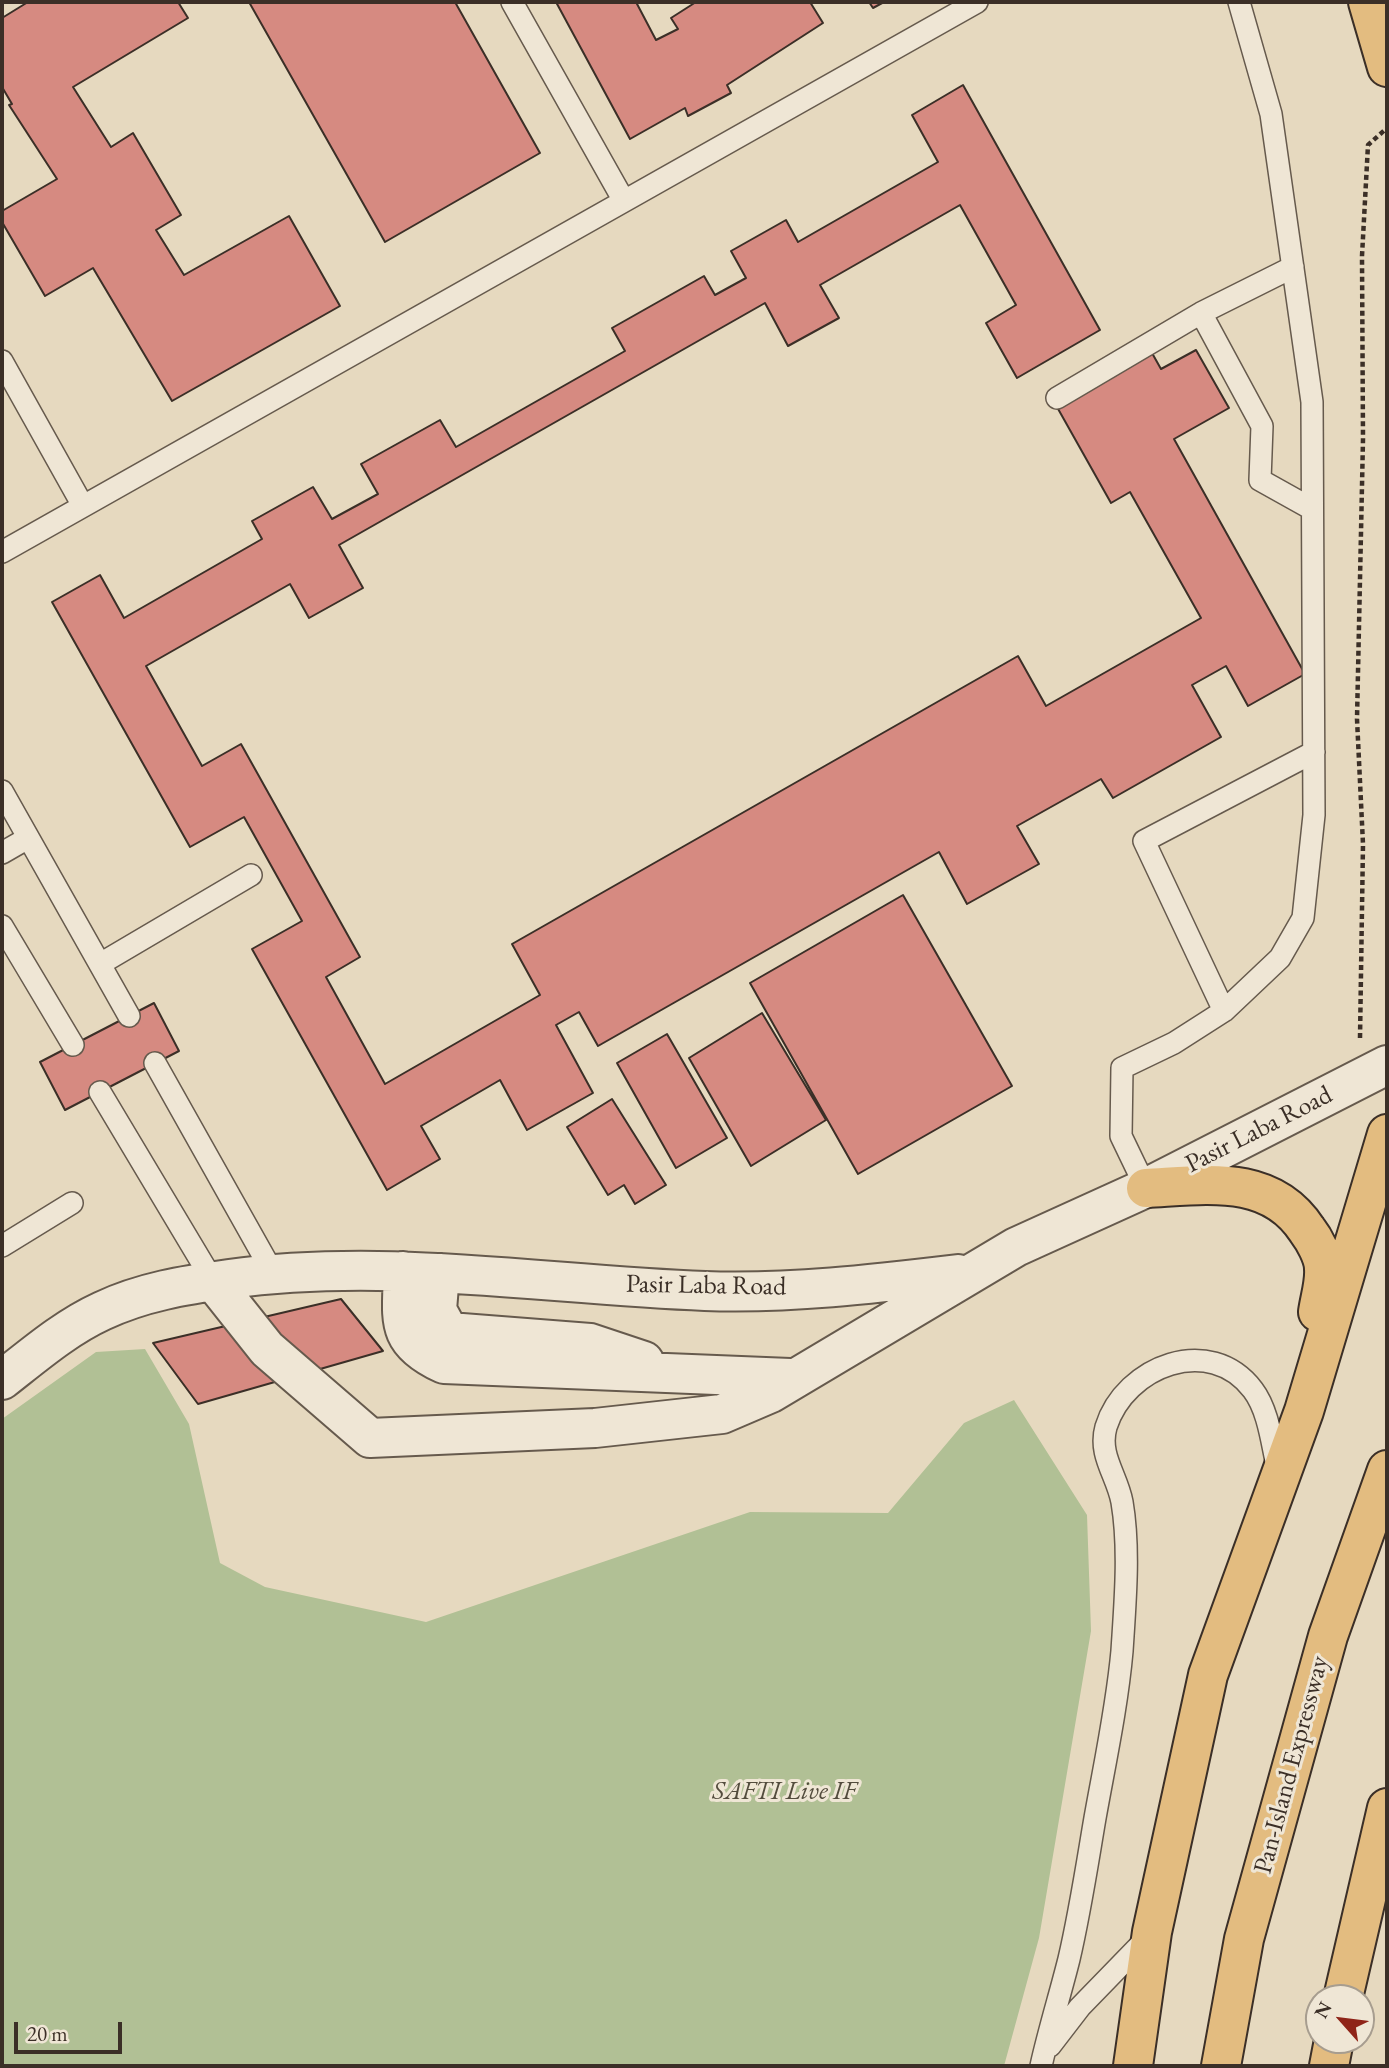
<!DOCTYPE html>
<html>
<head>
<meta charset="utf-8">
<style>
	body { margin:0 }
	#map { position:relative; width:1389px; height:2068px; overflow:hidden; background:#e6d9bf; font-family:"EB Garamond",serif }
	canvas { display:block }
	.frame { position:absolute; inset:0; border:4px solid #3b2f27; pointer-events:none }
	.north { position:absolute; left:1305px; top:1984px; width:70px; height:70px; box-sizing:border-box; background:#efe6d5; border:2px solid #a79d8f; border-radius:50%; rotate:298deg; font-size:19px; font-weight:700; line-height:28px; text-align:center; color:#3b2f27 }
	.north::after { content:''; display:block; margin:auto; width:24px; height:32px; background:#8f2418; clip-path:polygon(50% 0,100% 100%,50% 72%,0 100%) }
	.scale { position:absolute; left:14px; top:2022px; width:108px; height:32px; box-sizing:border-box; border:4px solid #3b2f27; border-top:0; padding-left:9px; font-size:21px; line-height:24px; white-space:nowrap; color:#3b2f27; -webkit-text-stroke:5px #efe6d5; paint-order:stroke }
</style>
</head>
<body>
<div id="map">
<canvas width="1389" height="2068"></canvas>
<div class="frame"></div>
<div class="north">N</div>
<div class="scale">20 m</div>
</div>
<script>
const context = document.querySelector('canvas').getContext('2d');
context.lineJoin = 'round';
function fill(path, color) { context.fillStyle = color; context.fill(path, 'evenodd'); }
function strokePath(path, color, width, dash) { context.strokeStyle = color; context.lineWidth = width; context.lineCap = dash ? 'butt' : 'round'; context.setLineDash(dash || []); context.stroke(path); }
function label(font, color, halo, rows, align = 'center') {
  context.font = font + ' "EB Garamond",serif'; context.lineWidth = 6; context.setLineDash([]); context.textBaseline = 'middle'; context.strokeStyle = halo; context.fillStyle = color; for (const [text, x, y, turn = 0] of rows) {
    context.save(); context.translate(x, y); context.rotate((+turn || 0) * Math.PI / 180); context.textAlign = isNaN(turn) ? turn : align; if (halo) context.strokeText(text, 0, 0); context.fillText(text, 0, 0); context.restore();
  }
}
const green = new Path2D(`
	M145 1349 189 1424 220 1563 265 1587 426 1622 750 1512 888 1513 964 1423 1014 1400 1087 1515 1091 1631 1039 1938 1004 2066H2V1419L96 1352Z`);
const building = new Path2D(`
	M28 2H178L188 18 73 87 111 147 133 133 181 215 156 230 184 275 289 216 340 306 172 401 93 268 45 296 2 222V211L57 179 9 105 12 104 2 87V18Z
	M249 2H455L540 153 385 242Z
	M556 2H636L656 40 678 29 671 18 696 2H810L823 23 727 85 731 93 688 116 685 108 630 139Z
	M869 2H884L873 8Z
	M963 85 1100 330 1017 378 986 323 1016 305 960 205 820 285 839 318 788 346 765 303 339 545 363 588 309 618 290 584 146 666 202 766 241 744 360 957 326 977 385 1084 540 995 512 944 1018 656 1046 706 1201 618 1130 492 1111 503 1057 407 1152 353 1161 369 1196 350 1229 408 1174 439 1305 674 1248 706 1226 666 1192 685 1221 737 1113 798 1101 779 1017 826 1039 864 967 904 939 852 598 1046 579 1012 556 1025 593 1093 527 1130 500 1080 421 1126 440 1159 387 1190 252 949 302 921 244 817 190 847 52 602 100 575 124 618 262 539 252 521 313 487 332 519 378 494 361 464 440 420 456 447 625 351 612 328 704 276 715 295 746 278 731 251 786 220 798 242 938 162 912 115Z
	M903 895 1012 1086 858 1174 750 983Z
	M154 1003 179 1051 65 1110 40 1062Z
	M762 1013 826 1120 751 1166 689 1058Z
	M667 1034 727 1138 676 1168 617 1063Z
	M612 1099 666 1185 635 1204 624 1185 608 1195 567 1127Z
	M341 1299 383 1351 198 1404 153 1343Z`);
const path = new Path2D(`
	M1360 1038 1363 844 1357 719 1363 439 1362 256 1368 145 1387 128`);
const service = new Path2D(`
	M512 2 624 201
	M1201 313 1262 426 1260 480 1312 509
	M2 361 83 506
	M1057 398 1201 313 1293 267
	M2 552 977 2
	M2 791 129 1016
	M2 853 28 838
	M2 926 73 1045
	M100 964 251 875
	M1224 1011 1144 841 1314 752
	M155 1063 273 1273
	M100 1092 213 1281
	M1146 1188 1121 1136 1122 1068 1174 1043 1224 1011 1280 958 1303 918 1314 815 1312 402 1271 114 1239 2
	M2 1246 72 1203
	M1050 2046 1080 2007 1148 1937
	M1041 2066C1049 2030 1060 1995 1069 1959 1080 1912 1087 1865 1095 1818 1105 1762 1117 1707 1122 1651 1125 1604 1130 1549 1122 1502 1117 1475 1098 1455 1106 1427 1125 1366 1210 1333 1253 1390 1269 1411 1272 1445 1278 1470`);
const minor = new Path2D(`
	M403 1271C402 1320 394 1341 444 1364L790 1378
	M440 1273 437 1310 449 1332 590 1343 644 1361
	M213 1281 267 1349 370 1438 595 1428 722 1414 771 1393 1016 1247 1146 1188 1387 1065
	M2 1380C34 1355 65 1328 102 1311 142 1292 185 1285 229 1279 388 1257 546 1285 705 1291 789 1294 874 1284 958 1274`);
const motorway = new Path2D(`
	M1368 2 1387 67
	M1146 1188C1205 1185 1270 1173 1307 1230 1314 1239 1324 1257 1324 1269 1325 1283 1320 1298 1318 1312
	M1343 1998 1387 1808
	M1133 2066 1152 1932 1208 1675 1304 1411 1387 1134
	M1221 2066 1244 1939 1328 1636 1387 1470
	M1329 2066 1334 2040`);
const streetNames = [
	["Pasir Laba Road",1259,1130,-27],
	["Pasir Laba Road",706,1286,1],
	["Pan-Island Expressway",1292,1765,-75]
];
const parkNames = [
	["SAFTI Live IF",784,1792]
];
fill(green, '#b1c095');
fill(building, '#d68a81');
strokePath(building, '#3b2f27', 2);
strokePath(service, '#665a4d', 24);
strokePath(minor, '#665a4d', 42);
strokePath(motorway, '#3b2f27', 42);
strokePath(path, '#3b2f27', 4.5, [5, 3.5]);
strokePath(service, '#efe6d5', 21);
strokePath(minor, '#efe6d5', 38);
strokePath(motorway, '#e3bc80', 38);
label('26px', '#3b2f27', '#efe6d5', streetNames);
label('italic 26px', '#534c3d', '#efe6d5', parkNames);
</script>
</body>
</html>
